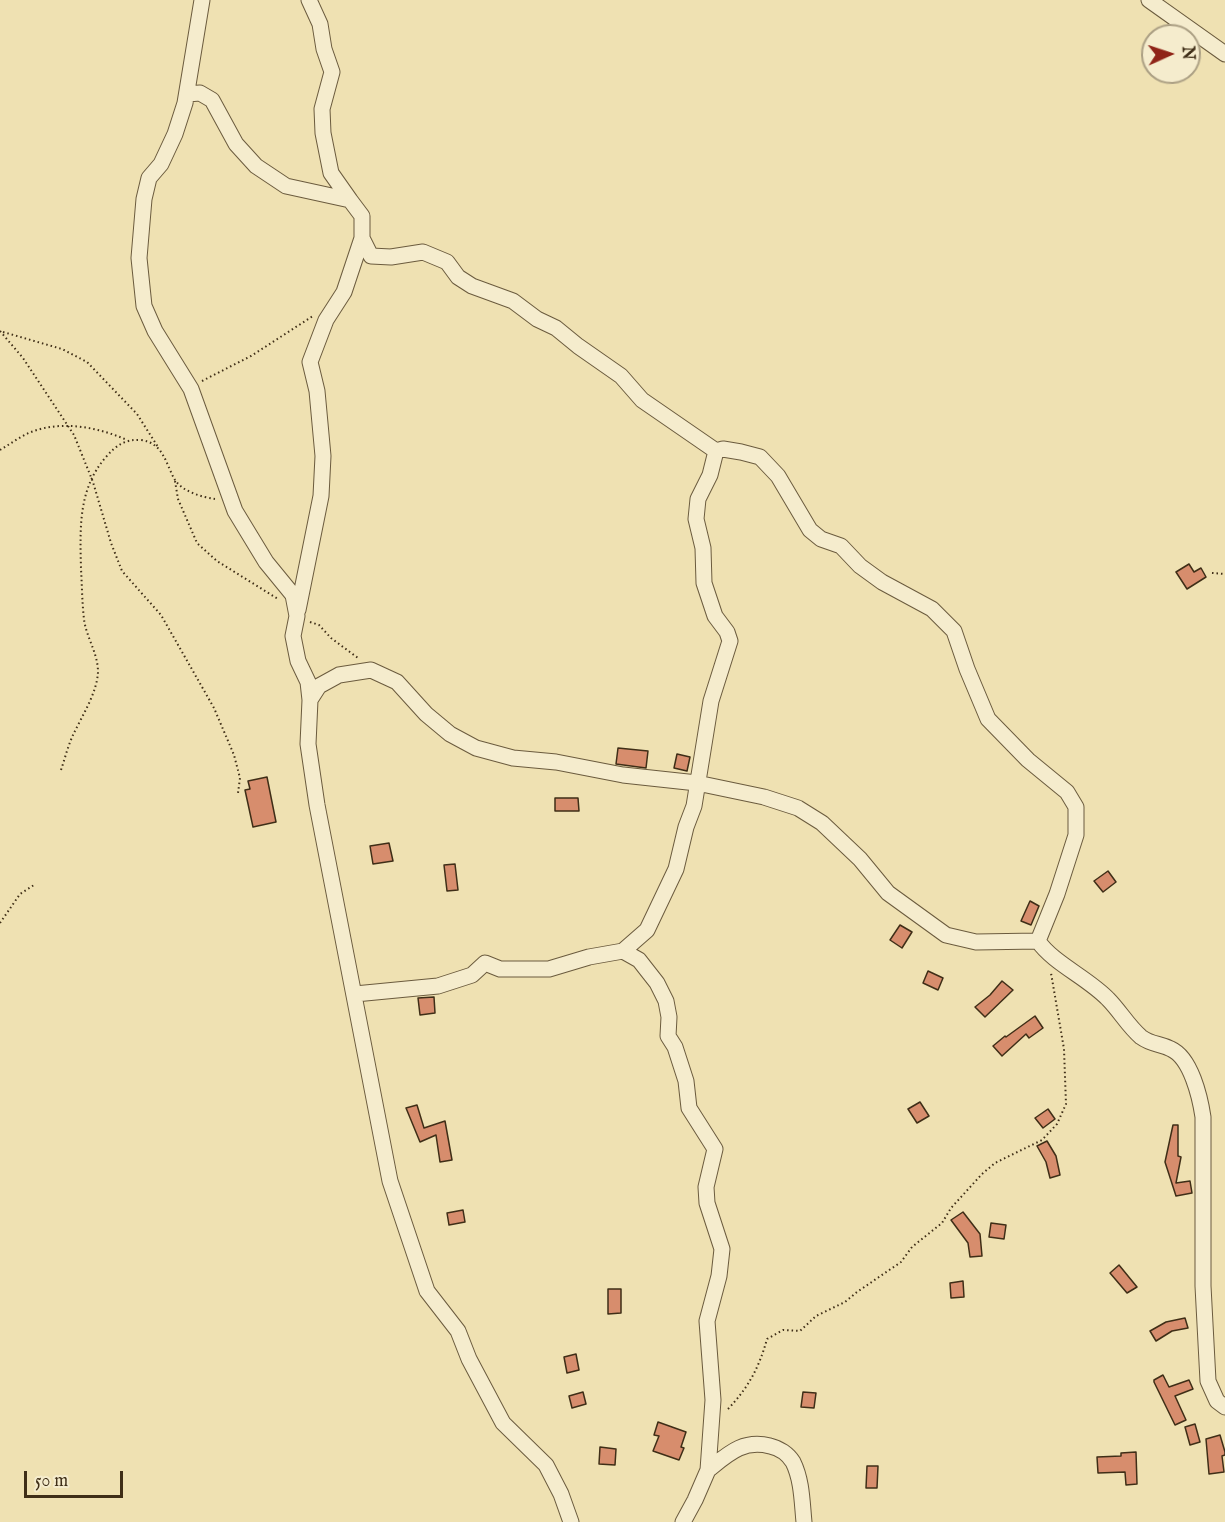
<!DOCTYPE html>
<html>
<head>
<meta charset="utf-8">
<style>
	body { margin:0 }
	#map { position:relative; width:1225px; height:1522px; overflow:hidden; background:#efe1b2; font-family:"IM FELL English",serif }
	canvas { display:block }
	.north { position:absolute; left:1141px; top:24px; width:60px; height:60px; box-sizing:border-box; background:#f5eccd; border:2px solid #aca084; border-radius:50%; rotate:87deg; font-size:16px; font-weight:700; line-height:24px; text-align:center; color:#3f2e17 }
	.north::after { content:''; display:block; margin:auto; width:21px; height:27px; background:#8f2418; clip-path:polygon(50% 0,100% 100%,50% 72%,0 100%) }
	.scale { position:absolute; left:24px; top:1471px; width:99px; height:27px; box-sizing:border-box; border:3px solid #3f2e17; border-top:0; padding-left:8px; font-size:18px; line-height:21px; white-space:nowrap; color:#3f2e17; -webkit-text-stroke:4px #f5eccd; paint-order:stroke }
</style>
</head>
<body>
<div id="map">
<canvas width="1225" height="1522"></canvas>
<div class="north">N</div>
<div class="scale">50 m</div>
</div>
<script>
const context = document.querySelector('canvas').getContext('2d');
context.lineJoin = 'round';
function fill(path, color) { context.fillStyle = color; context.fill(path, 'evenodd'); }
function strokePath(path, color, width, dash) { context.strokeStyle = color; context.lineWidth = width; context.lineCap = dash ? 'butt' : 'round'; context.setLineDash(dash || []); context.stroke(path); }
const building = new Path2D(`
	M1189 564 1194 572 1201 568 1206 577 1187 589 1176 572Z
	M618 748 648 751 646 768 616 764Z
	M677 754 690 757 687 771 674 768Z
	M267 777 276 822 253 827 245 790 250 789 248 781Z
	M555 798H578L579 811H555Z
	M389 843 393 861 373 864 370 846Z
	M455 864 458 890 447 891 444 865Z
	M1108 871 1116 882 1103 892 1094 881Z
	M1030 901 1039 906 1031 925 1021 921Z
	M900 925 912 932 902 948 890 940Z
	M928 971 943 978 938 990 923 983Z
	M1002 981 1013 990 985 1017 975 1007 990 995Z
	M434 997 435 1013 420 1015 418 998Z
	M1035 1016 1043 1028 1029 1038 1026 1034 1002 1056 993 1046 1005 1036 1006 1037Z
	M920 1102 929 1116 917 1123 908 1109Z
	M417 1105 424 1128 445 1121 452 1160 440 1162 436 1135 420 1142 406 1108Z
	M1048 1109 1055 1119 1043 1128 1035 1118Z
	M1173 1125H1178V1156L1181 1157 1176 1183 1190 1181 1192 1193 1176 1196 1165 1162Z
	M1047 1141 1056 1156 1060 1175 1050 1178 1046 1162 1037 1146Z
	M463 1210 465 1222 449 1225 447 1213Z
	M963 1212 980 1234 982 1256 970 1257 968 1243 951 1220Z
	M991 1223 1006 1225 1004 1239 989 1237Z
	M1119 1265 1137 1287 1127 1293 1110 1273Z
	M963 1281 964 1297 951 1298 950 1283Z
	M608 1289H621V1313L608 1314Z
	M1185 1318 1188 1328 1172 1331 1156 1341 1150 1331 1166 1322Z
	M576 1354 579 1370 567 1373 564 1357Z
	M1163 1375 1169 1387 1189 1380 1193 1389 1175 1396 1186 1420 1175 1425 1154 1382V1380Z
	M583 1392 586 1404 572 1408 569 1396Z
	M803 1392 816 1393 814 1408 801 1407Z
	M658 1422 686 1432 681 1447 684 1448 679 1460 653 1451 659 1436 654 1435Z
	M1195 1424 1200 1442 1190 1445 1185 1427Z
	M1220 1435 1225 1452V1455L1222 1456 1224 1472 1209 1474 1206 1439Z
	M600 1447 616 1449 615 1465 599 1464Z
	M1136 1452 1137 1484 1126 1485 1125 1472 1098 1473 1097 1457 1121 1456V1453Z
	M867 1466H878L877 1488H866Z`);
const path = new Path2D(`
	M0 331 23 358 74 435 93 482 111 543 122 571 161 615 214 708 234 755 240 778 238 793
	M3 332 62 349 87 362 137 414 158 447
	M202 381 251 356 313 316
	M0 450C12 443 23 434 37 430 66 421 100 428 127 440
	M175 481 178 499 197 543 217 561 278 599
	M1212 573 1225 574
	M310 622 319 625 331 638 358 658
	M61 770C65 758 68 746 73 735 82 716 97 693 98 672 98 653 86 637 84 619 82 602 82 585 81 569 80 528 78 489 106 457 116 445 126 439 141 440 164 443 166 465 175 480 183 492 202 497 215 499
	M0 923 20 894 34 885
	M728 1409C748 1388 759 1368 767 1339L783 1330 800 1331 816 1316 845 1302 857 1292 901 1262 912 1247 942 1223 951 1208 982 1174 995 1163 1042 1140 1057 1124 1066 1104 1064 1049 1051 973`);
const minor = new Path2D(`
	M202 0 185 103 175 134 161 164 149 178 144 199 139 258 144 306 155 331 191 389 235 511 266 562 293 595 297 616 293 636 298 661 308 682 310 700 308 744 317 805 390 1181 427 1291 458 1331 469 1359 503 1423 546 1465 561 1494 571 1522
	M309 0 320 24 324 49 332 72 322 109 323 133 331 173 350 200
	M1149 0 1225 54
	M187 94 200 93 212 100 236 144 256 166 286 186 350 200 362 216V238L371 256 391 257 423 252 447 262 458 277 472 286 513 301 537 319 556 328 578 346 621 376 642 400 716 451 723 449 741 452 760 457 778 476 810 530 821 539 841 546 860 566 882 582 932 609 954 631 967 669 988 719 1028 760 1067 792 1076 807V835L1057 894 1038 941
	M298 610 321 496 323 456 317 391 310 362 326 320 344 292 362 238
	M310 700 319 686 339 675 371 670 397 682 426 714 450 734 476 748 513 758 556 762 623 775 697 783 764 797 798 808 822 823 860 859 888 893 946 935 976 942 1038 941
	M1038 941C1053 963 1088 978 1108 999 1120 1011 1128 1026 1141 1037 1152 1045 1159 1043 1171 1049 1191 1058 1200 1097 1203 1117V1286L1208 1381 1217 1401 1225 1407
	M355 994 438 986 472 975 485 963 500 969H549L589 957 623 951
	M708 1470C728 1454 743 1439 770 1446 779 1448 788 1454 793 1462 802 1480 802 1502 804 1522
	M683 1522 695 1500 708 1470 713 1400 707 1321 719 1276 722 1249 707 1203 706 1187 715 1149 689 1108 686 1081 675 1047 668 1036 669 1017 666 1001 657 983 639 960 623 951 647 930 676 869 686 827 694 806 711 701 730 641 727 632 715 616 704 583 703 548 696 519 698 499 710 475 716 451`);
fill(building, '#d78d6d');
strokePath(building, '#3f2e17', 1.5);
strokePath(minor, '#6b5b3e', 17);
strokePath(path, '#3f2e17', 2, [1.5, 3]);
strokePath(minor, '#f5eccd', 15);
</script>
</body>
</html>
